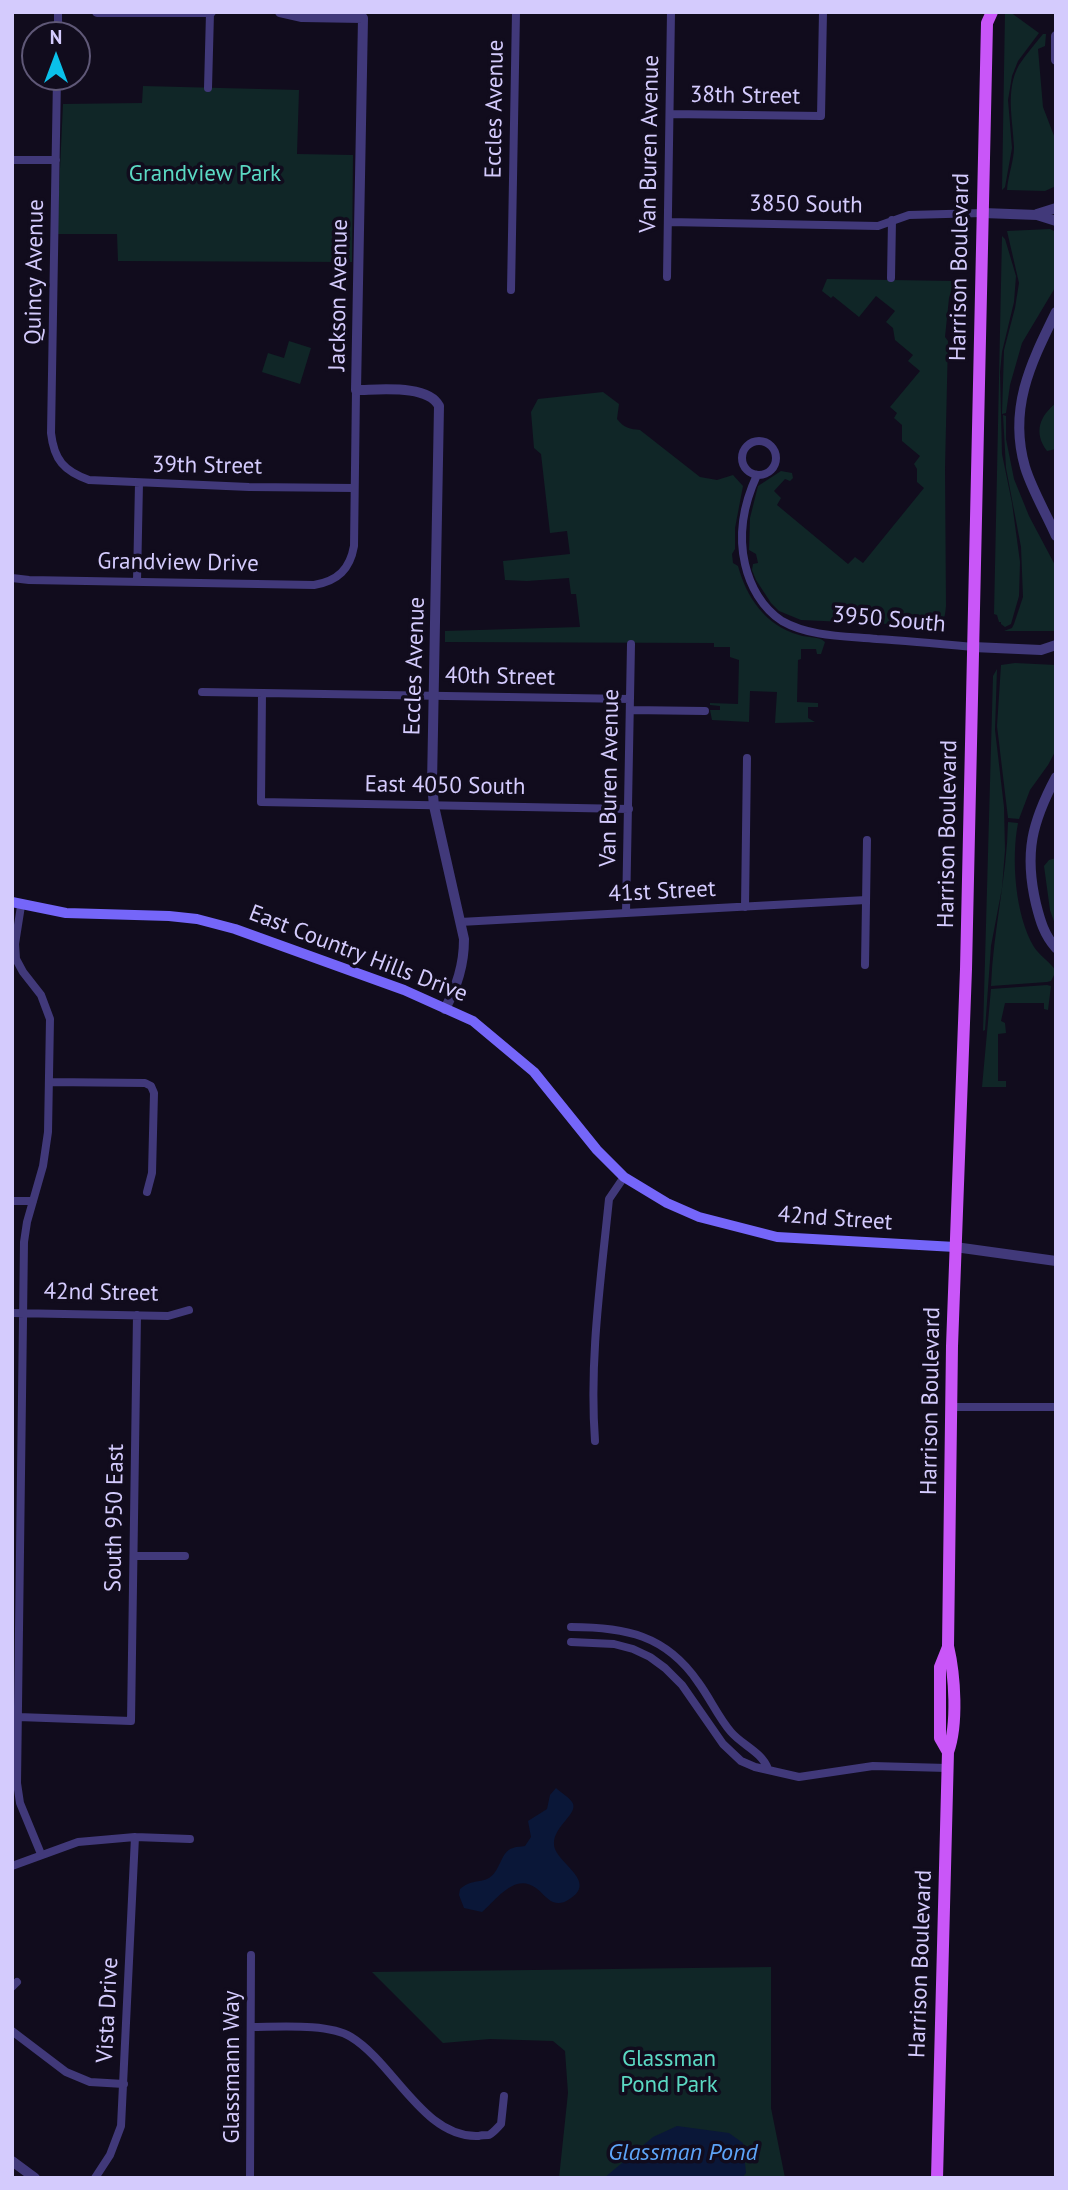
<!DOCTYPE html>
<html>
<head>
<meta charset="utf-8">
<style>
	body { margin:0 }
	#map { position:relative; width:1068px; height:2190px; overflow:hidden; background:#110c1d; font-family:"PT Sans",sans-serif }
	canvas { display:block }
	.frame { position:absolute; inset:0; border:14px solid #d4cbfd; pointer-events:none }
	.north { position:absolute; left:21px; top:21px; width:70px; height:70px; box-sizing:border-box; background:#110c1d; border:2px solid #5f5877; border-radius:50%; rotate:0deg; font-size:19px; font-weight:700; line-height:28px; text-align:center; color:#d4cbfd }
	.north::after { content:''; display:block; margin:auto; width:24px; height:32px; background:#0ac1ea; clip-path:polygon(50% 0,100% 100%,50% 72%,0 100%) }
</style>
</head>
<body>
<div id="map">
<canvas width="1068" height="2190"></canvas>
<div class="frame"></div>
<div class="north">N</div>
</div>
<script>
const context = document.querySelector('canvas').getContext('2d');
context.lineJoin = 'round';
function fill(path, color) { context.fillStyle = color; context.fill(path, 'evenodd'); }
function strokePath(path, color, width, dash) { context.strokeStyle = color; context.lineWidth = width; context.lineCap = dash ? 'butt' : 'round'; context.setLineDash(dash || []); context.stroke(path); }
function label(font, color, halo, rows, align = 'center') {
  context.font = font + ' "PT Sans",sans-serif'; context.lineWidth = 7; context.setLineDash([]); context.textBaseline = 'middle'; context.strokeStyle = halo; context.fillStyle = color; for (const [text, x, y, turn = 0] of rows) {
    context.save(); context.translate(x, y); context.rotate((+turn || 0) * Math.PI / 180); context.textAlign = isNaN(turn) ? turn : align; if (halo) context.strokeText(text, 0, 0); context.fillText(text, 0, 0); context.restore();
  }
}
const green = new Path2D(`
	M1005 12H1010L1039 33 1018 61 1012 76 1008 100 1012 148 1005 187 1002 190Z
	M1043 34H1046L1045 46 1038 49 1043 107 1056 141V186L1045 191 1007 190C1008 175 1014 161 1014 147 1013 120 1005 90 1019 65 1026 54 1035 44 1043 34Z
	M143 86 299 90 297 154 353 155 352 262 118 261 117 234H57L63 104 142 103Z
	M1050 229 1056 232V286L1022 343 1010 385 1006 413 1002 414 1004 350 1015 308 1019 283 1007 231Z
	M1002 236 1005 239 1016 276 1014 302 1002 352 1000 372 1002 454 1012 503 1020 562 1019 596 1011 624 1005 627 1001 624V622H999L997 615 994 614Z
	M827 279 954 281 949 298 945 337 948 341 945 468 946 606C945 616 945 623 933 626L801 620 779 611 771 603 756 580 752 570 753 564 758 563 756 554 749 550 750 518 758 486 781 471 792 473 793 478 790 481 785 479 774 491 781 498 777 505 848 564 855 557 863 563 924 488 917 482V469L914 464 920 456 902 441V425L894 418 897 413 890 407 920 371 908 361 913 355 895 340 893 328 886 322 895 311 876 296 859 317 833 296 831 298 822 291Z
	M289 341 311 348 300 384 262 372 268 353 284 358Z
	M603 392 619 404 617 419C624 428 630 429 640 430L700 477 717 480 733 475 743 486 735 528V549L732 554 733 563 738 566C747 598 765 625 799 635 808 638 819 636 825 642L821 654H817L816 649H801V659L798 660 797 702 818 703V707H808V718L815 722 775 723 777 692 750 691 749 722 712 720 710 710H720V706L710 705V703L738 704 739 660 730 657V647H714V643L445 642V631L580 627 576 594H571L569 578 527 581 505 580 503 561 570 554 567 531 550 533 541 454 534 448 531 412 538 399Z
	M1056 403V449L1047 451C1033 432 1040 416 1056 403Z
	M1003 415 1006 416V439L1014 479 1029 516 1056 567V631H1004L1012 628 1014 624 1023 597 1021 547 1006 468Z
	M1015 663 1056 665V750L1048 765 1030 790 1019 819 1008 818 997 726 1001 665Z
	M997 669 995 730 1004 807 1005 850 1002 888 991 946 985 1030 983 1031 993 676Z
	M1008 822 1018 823C1011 859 1015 915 1034 947 1040 956 1050 962 1056 971L1051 981 1047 982 991 986C993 931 1007 877 1008 822Z
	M1056 858V927L1050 910 1044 866 1049 860Z
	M1047 985 1051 986 1048 1010 1044 1009V1003H1005L1001 1021 1005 1023 1006 1033 998 1034V1081H1006V1087H982L991 989Z
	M771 1967V2108L785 2178H559L568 2093 565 2051 553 2041 490 2039 443 2043 372 1972Z`);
const water = new Path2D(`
	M556 1788C561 1793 569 1797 572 1802 580 1813 553 1826 554 1844 554 1863 601 1881 568 1900 564 1903 558 1904 553 1902 546 1899 542 1892 536 1888 515 1872 496 1900 482 1912L464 1908 459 1895 460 1889C471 1880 476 1883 487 1879 501 1873 500 1851 513 1848 517 1846 521 1847 525 1846L531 1837 528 1821 547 1809 550 1795Z
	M677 2126 729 2133 743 2143 746 2173 742 2178H604L653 2137Z`);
const minor = new Path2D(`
	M58 35V12
	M57 77 51 433C54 460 64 471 89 480L249 487 354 488
	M208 88 210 13
	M670 114 821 116 823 12
	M12 160H56
	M668 222 878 226 909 215 983 213
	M667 277 671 12
	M891 278 892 220
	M511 290 516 12
	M742 458a17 17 0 1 1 34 0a17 17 0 1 1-34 0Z
	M757 475C744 503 738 534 745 564 750 586 762 608 782 621 810 637 846 636 877 639 909 641 941 644 973 647
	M12 578 29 580 314 585C338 581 350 569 354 546L356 390
	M137 581 139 483
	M202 692 630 699
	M262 693 261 802 629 809
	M630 710 705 711
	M21 906 15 944 16 959 23 972 41 995 50 1019 48 1132 43 1166 27 1222 24 1242 17 1783 20 1803 41 1854
	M745 907 747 758
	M626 913 631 644
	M460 922 866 900
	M865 965 867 840
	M49 1082 145 1083 151 1086 154 1093 152 1173 147 1192
	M12 1201H33
	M12 1313 168 1316 189 1310
	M951 1407H1056
	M595 1441C589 1360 601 1279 609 1199L624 1177
	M134 1556H185
	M571 1627C625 1627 666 1635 698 1682 710 1698 718 1717 731 1732 742 1745 762 1752 768 1769
	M571 1642 614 1644 633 1649 650 1657 665 1668 682 1685 723 1744 741 1761 755 1767 799 1777 873 1766 947 1768
	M18 1717 131 1721 137 1315
	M12 1866 78 1842 135 1837 190 1839
	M12 1987 17 1982
	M251 2027C279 2027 328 2023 351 2037 394 2063 424 2139 479 2136 481 2135 488 2135 489 2135 493 2133 498 2127 501 2124L504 2096
	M12 2031 66 2072 90 2082 124 2084
	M95 2178 110 2155 121 2126 135 1837
	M250 2178 251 1955`);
const tertiary = new Path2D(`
	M97 12H211
	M280 12 302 17 363 18 356 390C379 390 428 384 439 406L432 784 434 806 464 939C464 965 457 986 445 1009
	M1056 36V60
	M983 213 1037 215 1056 221
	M1037 214 1056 208
	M1056 312C1031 363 1008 408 1025 467 1032 490 1046 513 1056 536
	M973 647 1041 650 1056 645
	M1056 777C1032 822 1024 853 1036 904 1040 920 1044 935 1056 948
	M955 1247 1056 1261
	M12 2161 35 2178`);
const secondary = new Path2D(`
	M12 902 66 913 169 916 197 919 235 929 404 990 473 1021 534 1072 597 1150 624 1177 667 1203 699 1217 777 1237 955 1247`);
const primary = new Path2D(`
	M948 1752 940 1738V1667L948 1647
	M937 2178 948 1752C958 1724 955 1676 948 1646L952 1346 966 969 987 23 992 12`);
const streetNames = [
	["38th Street",745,96,1],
	["Eccles Avenue",495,109,-89],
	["Van Buren Avenue",650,144,-89],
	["3850 South",806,205,1],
	["Harrison Boulevard",960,267,-89],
	["Quincy Avenue",35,272,-89],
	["Jackson Avenue",339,295,-89],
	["39th Street",207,466,1],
	["Grandview Drive",178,563,1],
	["3950 South",889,620,5],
	["Eccles Avenue",415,666,-88],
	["40th Street",500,677,1],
	["Van Buren Avenue",610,778,-89],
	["East 4050 South",445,786,1],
	["Harrison Boulevard",948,834,-89],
	["41st Street",662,892,-3],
	["East Country Hills Drive",358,954,21],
	["42nd Street",835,1219,4],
	["42nd Street",101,1293,1],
	["Harrison Boulevard",931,1401,-89],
	["South 950 East",115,1518,-89],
	["Harrison Boulevard",921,1964,-88],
	["Vista Drive",108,2010,-87],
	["Glassmann Way",232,2067,-90]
];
const parkNames = [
	["Grandview Park",205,174],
	["Glassman",669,2059],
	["Pond Park",669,2085]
];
const waterNames = [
	["Glassman Pond",683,2153]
];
fill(green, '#102627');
fill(water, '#0a1738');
strokePath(minor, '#41397a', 8);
strokePath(tertiary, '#41397a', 10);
strokePath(secondary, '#7566f9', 10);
strokePath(primary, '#c956f8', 12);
label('23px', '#d4cbfd', '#110c1d', streetNames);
label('23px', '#5bd9c3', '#110c1d', parkNames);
label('italic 24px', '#5da4f8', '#110c1d', waterNames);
</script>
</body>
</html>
